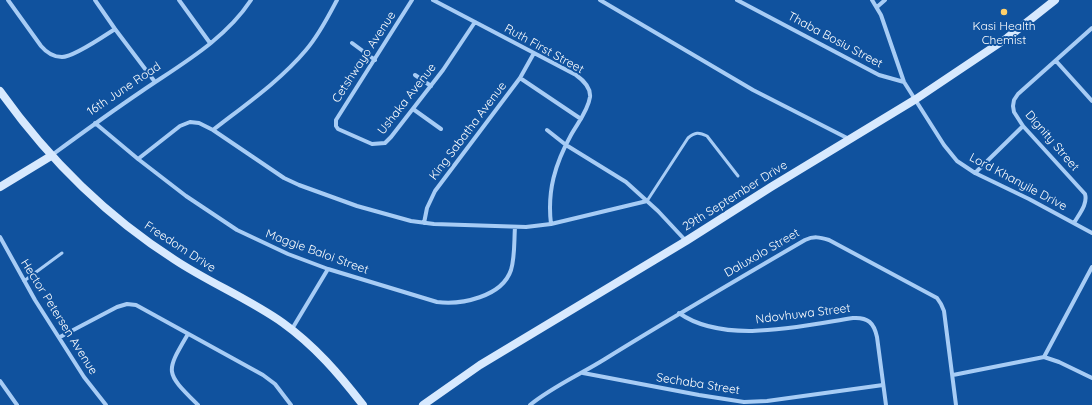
<!DOCTYPE html>
<html>
<head>
<meta charset="utf-8">
<style>
	body { margin:0 }
	canvas { display:block; background:#10529e }
</style>
</head>
<body>
<canvas width="1092" height="405"></canvas>
<script>
const context = document.querySelector('canvas').getContext('2d');
context.lineJoin = 'round';
function strokePath(path, color, width, dash) { context.strokeStyle = color; context.lineWidth = width; context.lineCap = dash ? 'butt' : 'round'; context.setLineDash(dash || []); context.stroke(path); }
function label(font, color, halo, rows, align = 'center') {
  context.font = font + ' Quicksand,sans-serif'; context.lineWidth = 4; context.setLineDash([]); context.textBaseline = 'middle'; context.strokeStyle = halo; context.fillStyle = color; for (const [text, x, y, turn = 0] of rows) {
    context.save(); context.translate(x, y); context.rotate((+turn || 0) * Math.PI / 180); context.textAlign = isNaN(turn) ? turn : align; if (halo) context.strokeText(text, 0, 0); context.fillText(text, 0, 0); context.restore();
  }
}
const lane = new Path2D(`
	M647 201 688 138C695 132 699 132 707 136L738 176
	M24 281 62 253`);
const street = new Path2D(`
	M8 0 41 46C46 52 54 57 62 57 74 57 104 36 115 29
	M95 0 115 29 155 82
	M179 0 210 43
	M412 0 336 120V126L338 129 372 144 385 143 391 137 443 70 475 22
	M433 0 576 75C583 80 591 87 590 97 588 111 577 124 571 135 555 164 547 191 551 224
	M600 0 753 90 849 139
	M737 0 879 75 904 82
	M872 0 881 15 904 82 944 145 957 161 975 173 1029 199 1092 233
	M877 7 885 0
	M352 43 375 60
	M1056 61 1092 101
	M415 75 431 86
	M520 78 581 119
	M413 109 441 129
	M95 123 138 159 186 196 237 230 288 254 328 269 437 302C461 305 502 297 511 270 515 257 514 241 515 227
	M213 130C245 105 280 81 306 50 319 35 328 17 337 0
	M547 130 566 145 626 182 658 211 686 241
	M52 155C82 133 111 112 142 91 180 65 225 40 251 0
	M138 159 180 126 190 122 199 123 213 130 284 178 299 185 357 206 411 221 434 224 526 227 551 224 647 201
	M975 173 1023 126
	M424 223 427 208 435 191 520 78 534 53
	M1074 223C1079 214 1088 204 1085 194L1023 126 1014 112 1013 106 1014 100 1018 94 1092 28
	M0 237 35 300 84 377 106 405
	M679 313C724 345 802 326 853 318 868 317 874 323 877 337L886 405
	M292 329 328 269
	M188 334C165 373 165 372 198 405
	M60 337 117 307 127 304 136 305 263 375 275 384 291 405
	M1044 357 1092 267
	M583 373 699 395 744 402 767 401 883 385
	M953 375 1044 357 1059 362 1092 378
	M0 381 17 405
	M530 405C552 387 581 374 605 359 671 318 738 279 805 240 814 236 819 237 829 240L937 298 941 304 944 311 956 405`);
const secondary = new Path2D(`
	M0 91C47 157 106 216 175 260 210 283 249 299 283 323 315 346 339 374 363 405
	M0 187 51 156
	M423 405 480 365 686 241 771 187 916 99 1007 38 1055 0`);
const markers = [
	[1004,12,4,"#ffd06b"]
];
const poiNames = [
	["Kasi Health",1004,26],
	["Chemist",1004,40]
];
const streetNames = [
	["Thaba Bosiu Street",835,40,28],
	["Ruth First Street",544,49,29],
	["Cetshwayo Avenue",364,57,-57],
	["16th June Road",124,89,-34],
	["Ushaka Avenue",407,99,-52],
	["King Sabatha Avenue",468,131,-53],
	["Dignity Street",1052,141,49],
	["Lord Khanyile Drive",1018,182,28],
	["29th September Drive",735,196,-32],
	["Freedom Drive",180,247,33],
	["Maggie Baloi Street",317,252,20],
	["Daluxolo Street",762,253,-30],
	["Ndovhuwa Street",803,314,-7],
	["Hector Petersen Avenue",59,317,58],
	["Sechaba Street",698,384,9]
];
strokePath(lane, '#a7ccf5', 3);
strokePath(street, '#a7ccf5', 4);
strokePath(secondary, '#d7e9fe', 8);
for (const [x, y, r, color] of markers) { const dot = new Path2D(); dot.arc(x, y, r, 0, 2 * Math.PI); context.fillStyle = color; context.fill(dot); strokePath(dot, '#10529e', 1.5); }
label('12px', '#fff', '#10529e', poiNames);
label('12px', '#fff', '#10529e', streetNames);
</script>
</body>
</html>
